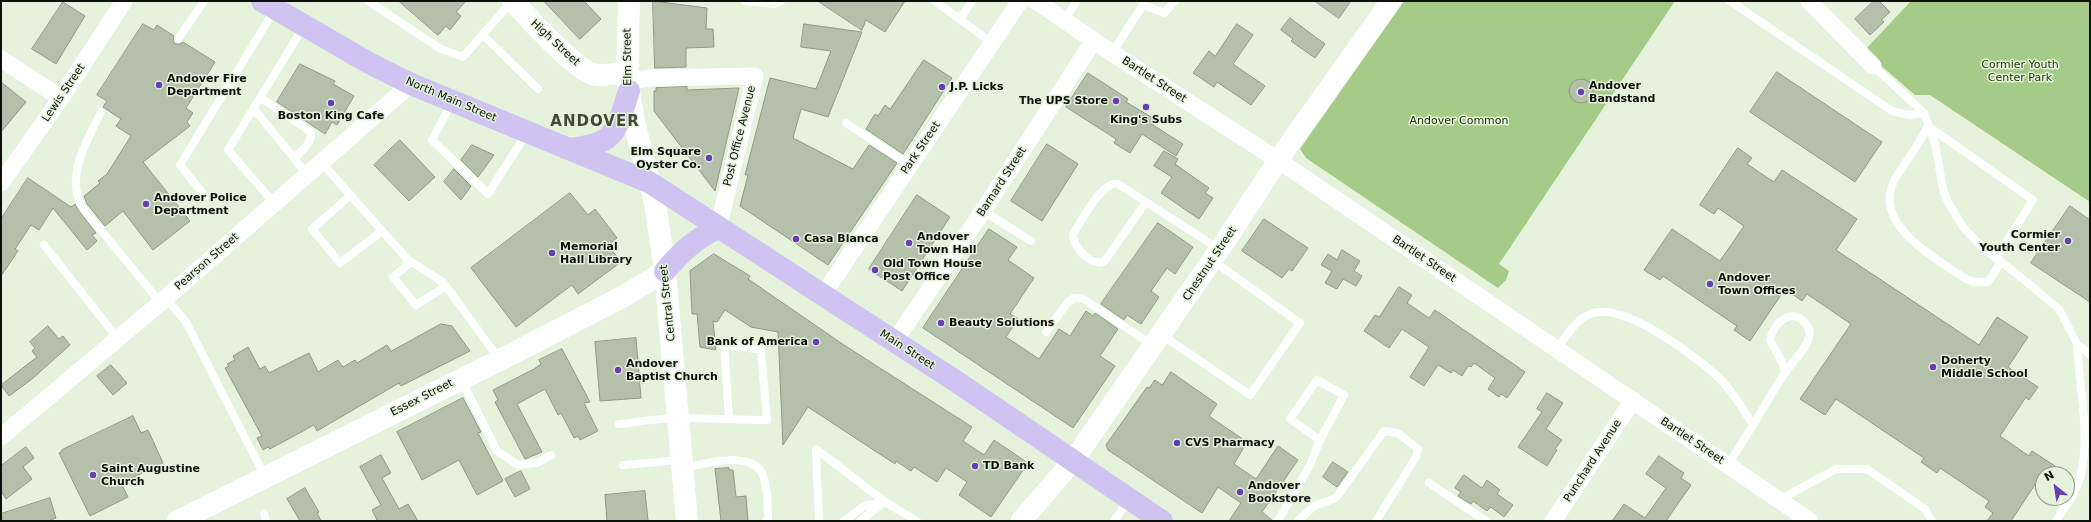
<!DOCTYPE html>
<html>
<head>
<meta charset="utf-8">
<style>
	body { margin:0 }
	#map { position:relative; width:2091px; height:522px; overflow:hidden; background:#e5f2dc; font-family:"DejaVu Sans",sans-serif }
	canvas { display:block }
	.frame { position:absolute; inset:0; border:2px solid #0c1009; pointer-events:none }
	.north { position:absolute; left:2035px; top:466px; width:40px; height:40px; box-sizing:border-box; background:#e5f2dc; border:1px solid #8e9888; border-radius:50%; rotate:330deg; font-size:11px; font-weight:700; line-height:16px; text-align:center; color:#0c1009 }
	.north::after { content:''; display:block; margin:auto; width:14px; height:18px; background:#683eb6; clip-path:polygon(50% 0,100% 100%,50% 72%,0 100%) }
</style>
</head>
<body>
<div id="map">
<canvas width="2091" height="522"></canvas>
<div class="frame"></div>
<div class="north">N</div>
</div>
<script>
const context = document.querySelector('canvas').getContext('2d');
context.lineJoin = 'round';
function fill(path, color) { context.fillStyle = color; context.fill(path, 'evenodd'); }
function strokePath(path, color, width, dash) { context.strokeStyle = color; context.lineWidth = width; context.lineCap = dash ? 'butt' : 'round'; context.setLineDash(dash || []); context.stroke(path); }
function label(font, color, halo, rows, align = 'center') {
  context.font = font + ' "DejaVu Sans",sans-serif'; context.lineWidth = 3; context.setLineDash([]); context.textBaseline = 'middle'; context.strokeStyle = halo; context.fillStyle = color; for (const [text, x, y, turn = 0] of rows) {
    context.save(); context.translate(x, y); context.rotate((+turn || 0) * Math.PI / 180); context.textAlign = isNaN(turn) ? turn : align; if (halo) context.strokeText(text, 0, 0); context.fillText(text, 0, 0); context.restore();
  }
}
const green = new Path2D(`
	M1404 1H1675L1499 264 1509 271 1506 280 1498 288 1306 158 1300 149Z
	M1911 1H2090V202L1930 95H1915L1864 51Z`);
const building = new Path2D(`
	M399 1H466L456 12 461 16 450 30 446 26 438 35Z
	M544 1H584L601 19 580 39Z
	M653 1 707 8 706 29H713L714 47 686 48V67L655 68Z
	M818 1H905L885 32 866 20 862 30Z
	M1315 1H1351L1339 18Z
	M1874 1H1879L1890 12 1881 20 1884 22 1870 35 1855 19Z
	M63 2 85 16 56 64 32 49Z
	M1290 18 1325 44 1315 58 1291 41 1293 39 1281 30Z
	M143 24 154 30 157 25 174 36 173 41 175 44H180L183 42 215 62 186 108 193 113 187 122 190 126 143 162 190 221 153 250 123 211 105 226 87 204 84 196 100 183 98 181 107 174 131 136 116 126 121 119 103 107 107 101 97 95Z
	M804 24 862 32 828 117 801 109 793 138 853 169 869 145 897 163 828 265 740 206 748 175H745L770 78 816 89 831 51 801 47Z
	M1237 24 1253 35 1233 64 1265 86 1251 105 1217 82 1214 87 1193 73 1209 51 1215 56Z
	M924 60 952 78 903 154 866 129 875 114 878 116 885 105 890 109Z
	M300 64 335 81 333 84 354 96 337 125 332 122 325 134 277 102Z
	M1777 72 1882 142 1855 182 1750 112Z
	M1088 73 1128 99 1126 102 1156 120 1153 125 1183 144 1176 156 1142 134 1130 153 1114 143 1116 139 1066 107Z
	M1569 91a12 12 0 1 1 24 0a12 12 0 1 1-24 0Z
	M1 82 26 102 1 132Z
	M687 87V90L739 88 715 191 654 111V91H656V88Z
	M400 140 435 177 409 201 374 165Z
	M1047 144 1078 164 1042 221 1011 201Z
	M472 145 494 155 478 177 461 160Z
	M1738 148 1752 158 1747 164 1774 182 1782 170 1857 219 1836 250 1979 345 1997 317 2028 337 2008 367 2038 387 2029 400 2026 397 2000 436 2029 456 2032 451 2055 466 2049 474H2042L2011 521H1987L1993 513 1985 507 1989 501 1940 468 1937 473 1921 462 1924 458 1836 399 1825 415 1800 399 1851 324 1807 294 1802 301 1785 289 1750 341 1734 330 1737 326 1663 276 1660 280 1644 270 1672 229 1720 261 1744 226 1718 208 1714 214 1700 205Z
	M1164 151 1178 159 1175 164 1209 188 1205 193 1213 198 1199 219 1161 193 1172 177 1154 166Z
	M454 169 471 186 461 200 444 182Z
	M28 178 71 207 75 204 78 210 96 233 92 235 97 241 87 250 53 208 39 230 31 225 15 249 18 251 1 276V219Z
	M570 193 588 215 595 209 617 238 608 245 621 262 578 294 572 285 516 327 471 268Z
	M917 195 950 217 902 291 869 269Z
	M2070 206 2090 220V302L2031 263Z
	M1264 219 1308 248 1292 271 1289 269 1282 278 1242 251Z
	M1158 223 1193 247 1175 274 1167 268 1151 291 1159 297 1141 324 1127 315 1124 320 1101 304Z
	M989 229 1017 247 1008 260 1034 278 1010 314 1018 319 1006 337 1039 359 1059 329 1070 336 1086 311 1093 316 1095 313 1118 329 1100 356 1115 366 1073 428 923 328Z
	M1342 250 1360 261 1354 271 1362 276 1356 286 1343 279 1337 289 1325 283 1332 271 1321 265 1328 254 1337 260Z
	M714 254 750 276 748 279 844 345 972 427 963 441 984 455 994 440 1028 463 991 517 959 495 967 482 946 468 937 482 914 467 911 471 896 461 895 464 808 407 783 445 778 332 751 327 725 310 717 322 713 321 716 350 700 347 697 314H692L690 271Z
	M1399 287 1412 295 1407 303 1429 318 1435 310 1525 372 1507 398 1501 394 1499 397 1488 389 1495 378 1474 363 1471 367 1468 366 1462 376 1453 370 1451 373 1438 365 1424 386 1410 377 1429 347 1402 329 1389 348 1364 331 1375 315 1379 317Z
	M441 324 452 326 470 351 401 386 399 383 317 431 314 425 270 449 268 447 263 450 257 438 262 436 225 368 229 366 227 364 235 360 233 356 248 347 260 369 265 366 269 373 309 353 318 372 338 360 343 367 355 360 357 363 387 345 391 351Z
	M48 326 59 339 63 336 70 345 32 379 9 396 1 385 37 357 32 351 35 348 30 342Z
	M636 338 641 398 600 401 595 342Z
	M562 349 590 402 584 403 598 431 580 440 578 436 574 438 561 413 558 415 545 389 517 404 542 452 525 459 495 402 498 400 493 390 534 369 541 364 539 360Z
	M111 365 127 383 113 395 97 376Z
	M1171 372 1217 404 1209 416 1247 442 1234 464 1256 479 1278 446 1298 460 1262 512 1273 521H1229L1241 503 1218 487 1202 513 1108 450 1106 445 1147 387 1149 388 1155 380 1162 385Z
	M1547 393 1563 403 1546 429 1562 440 1555 449 1557 450 1547 466 1518 447 1542 412 1537 409Z
	M463 398 481 432 478 433 503 481 477 495 459 460 422 480 397 432Z
	M133 416 141 433 148 430 163 463 121 483 128 497 90 516 59 453 62 451V450Z
	M26 447 34 458 23 467 32 479 6 499 1 491V466Z
	M381 455 391 473 382 478 399 509 408 504 418 521H375L377 520 372 510 381 505 360 467Z
	M1659 456 1684 473 1681 478 1691 485 1666 521H1612L1624 504 1645 518 1666 488 1646 474Z
	M1333 462 1348 472 1337 487 1323 477Z
	M729 468V470H733L736 497 746 496 748 521H721L715 469Z
	M521 471 530 489 515 497 505 479Z
	M1464 475 1482 488 1487 480 1500 490 1497 494 1513 505 1504 517 1491 507 1487 511 1473 501 1471 504 1458 496 1461 492 1455 488Z
	M305 488 319 512 317 513 321 521H300L287 499Z
	M645 491 648 521H607L605 495Z
	M50 498 56 518 48 521H1V514Z`);
const service = new Path2D(`
	M368 1 441 49 463 57 512 1
	M745 1 775 4 781 1
	M935 1 992 43
	M1730 1 1892 111 1909 115 1924 113
	M960 19 972 1
	M1064 20 1077 1
	M483 35 538 89
	M178 39 204 1
	M1112 53 1143 5 1164 13 1175 1
	M1873 66 1924 113 1935 143 1943 189 1948 202 1963 227 1985 250 2012 270 2059 309 2077 344 2090 355
	M261 98 311 132C312 143 302 151 294 158
	M452 102 432 140 488 194 527 133
	M254 109 307 174
	M101 112C87 141 65 175 82 207L160 302
	M846 123 910 165
	M321 162 407 259 443 282 499 359
	M351 195 312 229 340 263 382 231
	M205 196 180 165 275 9
	M1146 202 1104 262C1090 266 1073 247 1073 234 1081 222 1102 180 1118 184L1219 249
	M274 203 228 150 304 26
	M983 211 1031 241
	M44 245 118 339
	M1996 258 2033 200 1928 126C1922 137 1916 148 1909 158 1904 165 1898 173 1894 181 1872 225 1936 258 1964 278L1974 282H1988L2001 262
	M411 262 393 277 416 305 446 286
	M166 298 186 322 265 477
	M1046 332 1068 302 1074 298H1082L1152 345
	M1162 335 1250 395 1300 323 1212 260
	M1557 348C1567 335 1577 318 1593 313 1626 303 1699 358 1722 381 1734 394 1744 410 1753 425L1728 465
	M461 379 497 451 518 465 537 463 551 455
	M619 424C639 422 660 418 680 418 709 418 738 420 767 420L761 350 724 344 729 419
	M1753 425C1764 408 1773 390 1785 373 1792 362 1805 351 1809 338 1811 333 1809 328 1806 324 1792 306 1773 323 1770 340L1782 362 1785 373
	M623 465 681 460
	M683 468C702 464 749 450 762 473 767 484 768 506 768 519L766 521
	M1429 483 1486 521
	M1779 500 1836 469H1867L1925 509 1932 521
	M264 513 266 521
	M819 521 816 449 885 502 917 521
	M844 521 864 506 885 502
	M860 521 883 503
	M1114 521 1129 499
	M1278 521 1310 465 1320 440 1344 395 1317 380 1290 419 1320 440
	M1298 521 1314 506 1336 498 1384 431 1398 433 1418 449 1416 457 1376 521
	M2056 521C2064 508 2076 494 2080 478 2091 436 2079 387 2077 344`);
const minor = new Path2D(`
	M1036 1 1112 53 1278 160 1810 521
	M1809 1 1873 66
	M1 59 61 98
	M627 81 651 78 755 76 718 228
	M1 183 61 98 124 1
	M823 295 1020 1
	M894 342 983 211 1094 40
	M1 437 166 298 411 84
	M1553 521 1633 400`);
const tertiary = new Path2D(`
	M1021 521 1073 461 1228 237 1278 160 1391 1`);
const secondary = new Path2D(`
	M513 1C527 17 575 69 593 74 602 77 617 73 627 72
	M629 1 627 81 635 126 655 203 665 271 687 521
	M178 521 500 360 626 295 665 271`);
const primary = new Path2D(`
	M262 1 369 63 411 84 649 182 954 380 1162 521
	M568 149C616 144 615 134 629 91
	M665 271C682 251 694 240 718 228`);
const markers = [
	[159,85,4,"#683eb6"],
	[942,87,4,"#683eb6"],
	[1581,92,4,"#683eb6"],
	[1116,101,4,"#683eb6"],
	[331,103,4,"#683eb6"],
	[1146,107,4,"#683eb6"],
	[709,158,4,"#683eb6"],
	[146,204,4,"#683eb6"],
	[796,239,4,"#683eb6"],
	[2068,241,4,"#683eb6"],
	[909,243,4,"#683eb6"],
	[552,253,4,"#683eb6"],
	[875,270,4,"#683eb6"],
	[1710,284,4,"#683eb6"],
	[941,323,4,"#683eb6"],
	[816,342,4,"#683eb6"],
	[1933,367,4,"#683eb6"],
	[618,370,4,"#683eb6"],
	[1177,443,4,"#683eb6"],
	[975,466,4,"#683eb6"],
	[93,475,4,"#683eb6"],
	[1240,492,4,"#683eb6"]
];
const streetNames = [
	["High Street",555,43,43],
	["Elm Street",628,57,-91],
	["Bartlet Street",1154,80,33],
	["Lewis Street",64,93,-56],
	["North Main Street",451,100,23],
	["Post Office Avenue",740,136,-76],
	["Park Street",921,148,-56],
	["Barnard Street",1002,182,-57],
	["Bartlet Street",1424,259,34],
	["Pearson Street",207,262,-41],
	["Chestnut Street",1210,264,-56],
	["Central Street",668,303,-96],
	["Main Street",907,350,33],
	["Essex Street",422,398,-27],
	["Bartlet Street",1692,441,34],
	["Punchard Avenue",1593,461,-57]
];
const parkNames = [
	["Cormier Youth",2020,65],
	["Center Park",2020,78],
	["Andover Common",1459,121]
];
const poiNames = [
	["Andover Fire",167,79],
	["Department",167,92],
	["Andover",1589,86],
	["Bandstand",1589,99],
	["J.P. Licks",950,87],
	["The UPS Store",1108,101,"right"],
	["Boston King Cafe",331,116,"center"],
	["King's Subs",1146,120,"center"],
	["Elm Square",701,152,"right"],
	["Oyster Co.",701,165,"right"],
	["Andover Police",154,198],
	["Department",154,211],
	["Cormier",2060,235,"right"],
	["Youth Center",2060,248,"right"],
	["Andover",917,237],
	["Town Hall",917,250],
	["Casa Blanca",804,239],
	["Memorial",560,247],
	["Hall Library",560,260],
	["Old Town House",883,264],
	["Post Office",883,277],
	["Andover",1718,278],
	["Town Offices",1718,291],
	["Beauty Solutions",949,323],
	["Bank of America",808,342,"right"],
	["Doherty",1941,361],
	["Middle School",1941,374],
	["Andover",626,364],
	["Baptist Church",626,377],
	["CVS Pharmacy",1185,443],
	["TD Bank",983,466],
	["Saint Augustine",101,469],
	["Church",101,482],
	["Andover",1248,486],
	["Bookstore",1248,499]
];
const districtNames = [
	["ANDOVER",595,122]
];
fill(green, '#a6ca87');
fill(building, '#b3c0aa');
strokePath(building, '#8e9a85', 1);
strokePath(service, '#fff', 8);
strokePath(minor, '#fff', 17);
strokePath(tertiary, '#fff', 21);
strokePath(secondary, '#fff', 22);
strokePath(primary, '#cec3f1', 22);
for (const [x, y, r, color] of markers) { const dot = new Path2D(); dot.arc(x, y, r, 0, 2 * Math.PI); context.fillStyle = color; context.fill(dot); strokePath(dot, '#e5f2dc', 1.5); }
label('11px', '#0c1009', '#e5f2dc', streetNames);
label('11px', '#213901', '#e5f2dc', parkNames);
label('bold 11px', '#0c1009', '#e5f2dc', poiNames, 'left');
context.letterSpacing = '1px';
label('bold 15px', '#3f4936', '#e5f2dc', districtNames);
context.letterSpacing = '0px';
</script>
</body>
</html>
